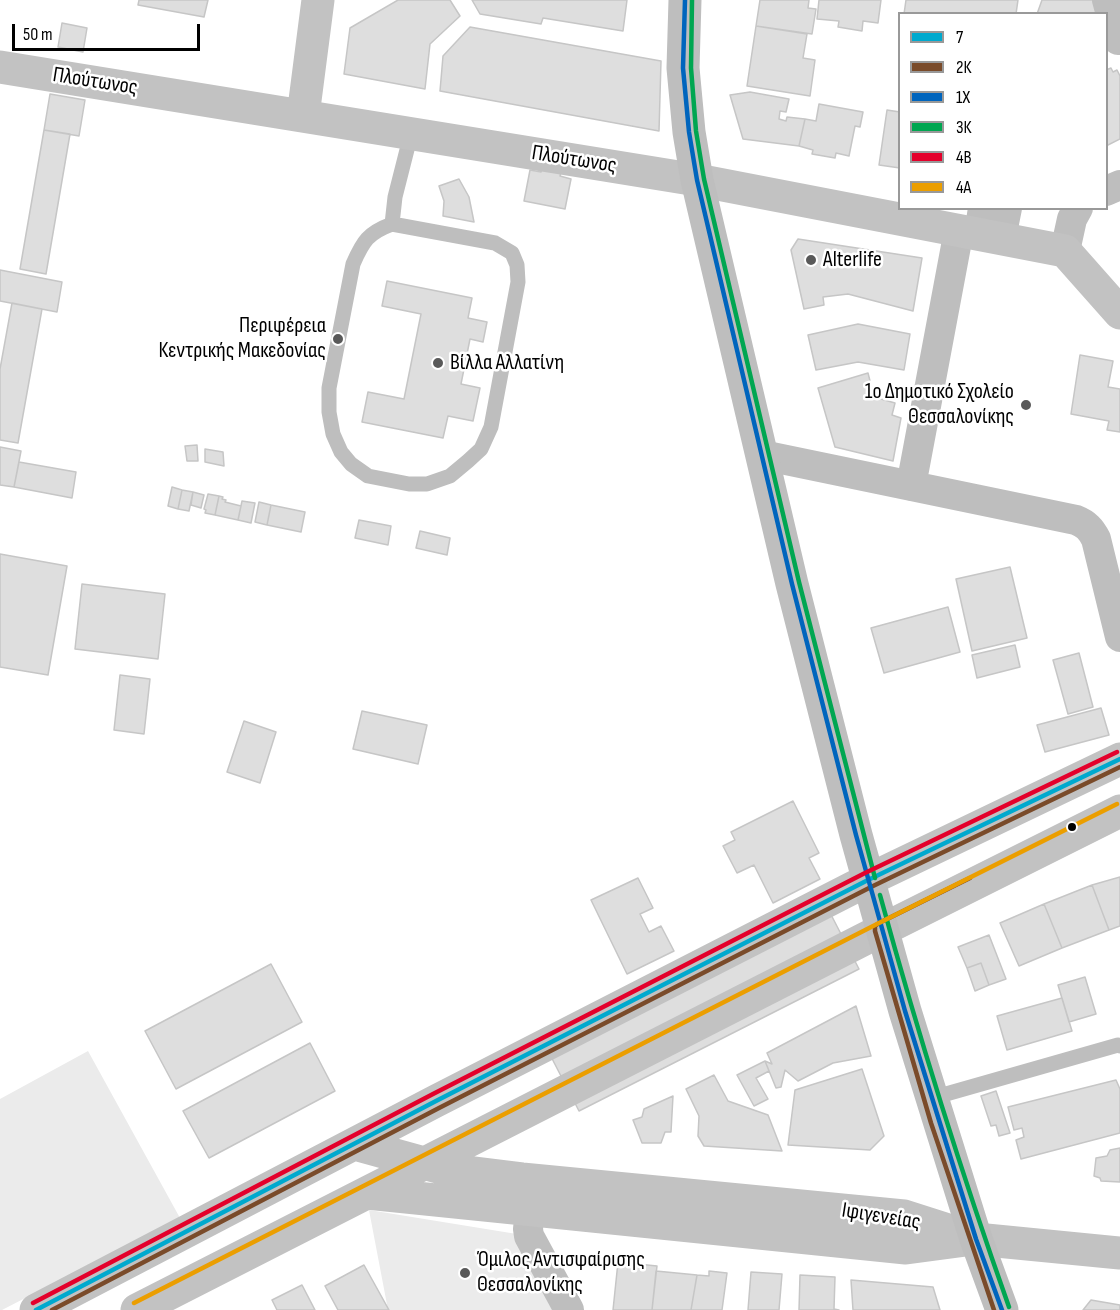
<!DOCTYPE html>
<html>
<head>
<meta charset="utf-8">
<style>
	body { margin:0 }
	#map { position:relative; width:1120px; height:1310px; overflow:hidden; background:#fff; font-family:"Sofia Sans Condensed",sans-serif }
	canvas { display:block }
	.legend { position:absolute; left:898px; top:12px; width:210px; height:198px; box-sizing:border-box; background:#fff; border:2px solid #999; margin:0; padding:8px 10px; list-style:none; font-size:18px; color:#000 }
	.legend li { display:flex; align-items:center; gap:12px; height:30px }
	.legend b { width:30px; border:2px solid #999 }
	.scale { position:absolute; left:12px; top:24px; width:188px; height:27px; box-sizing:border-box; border:3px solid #000; border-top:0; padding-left:8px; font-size:18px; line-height:21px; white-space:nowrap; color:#000; -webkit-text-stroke:4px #fff; paint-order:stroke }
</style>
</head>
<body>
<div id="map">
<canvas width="1120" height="1310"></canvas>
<ul class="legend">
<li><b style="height:8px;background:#00a9ce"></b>7</li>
<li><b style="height:8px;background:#7a4b2a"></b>2Κ</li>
<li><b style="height:8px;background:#0065bd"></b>1Χ</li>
<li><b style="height:8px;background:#00a651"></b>3Κ</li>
<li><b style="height:8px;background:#e4002b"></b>4Β</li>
<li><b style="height:8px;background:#eb9e00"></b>4Α</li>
</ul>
<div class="scale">50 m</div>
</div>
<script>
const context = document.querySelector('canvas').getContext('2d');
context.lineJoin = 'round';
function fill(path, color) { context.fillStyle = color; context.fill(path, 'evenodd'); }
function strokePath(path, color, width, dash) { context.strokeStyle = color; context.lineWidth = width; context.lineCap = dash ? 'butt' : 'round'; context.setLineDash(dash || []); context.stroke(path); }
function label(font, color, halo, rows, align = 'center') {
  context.font = font + ' "Sofia Sans Condensed",sans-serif'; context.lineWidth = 5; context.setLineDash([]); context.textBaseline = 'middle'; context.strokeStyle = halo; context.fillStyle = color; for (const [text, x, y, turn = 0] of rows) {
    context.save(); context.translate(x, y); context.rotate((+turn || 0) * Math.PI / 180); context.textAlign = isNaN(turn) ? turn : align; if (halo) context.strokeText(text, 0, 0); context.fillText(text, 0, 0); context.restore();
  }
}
const green = new Path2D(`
	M88 1051 180 1218 2 1310H0V1099Z
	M369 1210 529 1236 569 1310H388Z`);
const building = new Path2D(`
	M139 0H208L204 17 138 5Z
	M398 0H450L460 16 430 44 425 89 344 74 350 28Z
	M472 0H627L623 31 543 18 541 24 480 14Z
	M760 0H809L808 8 816 9 812 34 756 26Z
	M819 0H881L878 23 863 21 862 31 838 27 839 21 817 19Z
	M906 0H1018L1016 14H904Z
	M1042 0H1095L1101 14H1037Z
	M62 23 87 28 83 52 58 47Z
	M756 26 807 34 803 58 815 60 810 96 747 86Z
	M470 27 661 61 659 131 440 91 443 56Z
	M1111 68 1113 72 1117 70 1120 76V139L1106 146V70Z
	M750 92 789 99 786 112 780 111 779 119 786 121 787 117 805 119 799 146 743 139 730 95Z
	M50 94 85 100 79 136 44 130Z
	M819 104 863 112 860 127 855 126 849 156 836 153 835 158 812 154 813 150 799 146 805 119 816 121Z
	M887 110 900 112V168L879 165Z
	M44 130 70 134 46 274 20 269Z
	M542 169 561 172 560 176 571 179 565 209 524 201 530 170 541 172Z
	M459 179 469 197 474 222 443 216 444 201 439 186Z
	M798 239 922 258 913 311 848 294 823 297 824 305 804 309 791 250Z
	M0 270 62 282 57 312 0 301Z
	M387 281 472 298 468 318 487 322 483 342 470 339 461 384 480 388 473 421 448 416 443 438 362 422 368 392 404 399 421 314 382 306Z
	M12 303 42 309 18 443 0 440V369Z
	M858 324 910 334 904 370 858 362 816 370 808 335Z
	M1080 355 1113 361 1108 387 1120 389V432L1107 430 1109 421 1071 414Z
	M868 373 874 397 895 403 892 415 901 418 893 461 835 447 818 388Z
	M197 445 198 461H187L185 446Z
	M0 447 21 451 14 487 0 485Z
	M205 449 223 452 224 466 205 462Z
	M19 462 76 472 72 498 14 487Z
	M172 487 182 490 178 509 168 506Z
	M182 490 193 492 189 511 178 509Z
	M193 492 204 495 201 508 191 505Z
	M208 494 219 496 215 515 205 513 206 510 204 509Z
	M219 496 223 497 222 499 226 500 225 502 241 506 238 520 215 515Z
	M242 501 255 503 251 523 238 520Z
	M259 502 271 505 267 525 255 522Z
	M271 505 305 512 301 532 267 525Z
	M359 520 391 526 388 545 355 538Z
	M420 531 450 538 447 555 416 548Z
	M0 554 67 566 48 675 0 667Z
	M1010 567 1027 638 972 651 956 579Z
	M82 584 165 594 158 659 75 649Z
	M948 607 960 652 884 673 871 628Z
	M1015 645 1020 667 977 678 972 655Z
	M1079 653 1093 707 1068 714 1053 660Z
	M120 675 150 679 144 734 114 730Z
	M1101 708 1109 735 1045 752 1037 725Z
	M362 711 427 725 418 764 353 749Z
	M244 721 276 732 260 783 227 772Z
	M793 801 819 853 809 858 820 879 773 903 754 865 737 873 723 846 735 840 731 832Z
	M1120 877V926L1109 930 1092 885Z
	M638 878 653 908 640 914 649 932 661 926 674 951 627 974 591 900Z
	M1092 885 1109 930 1062 948 1044 904Z
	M825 903 859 969 579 1111 545 1045Z
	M1044 904 1062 948 1019 966 1000 923Z
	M989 935 1006 979 989 985 981 963 967 968 958 947Z
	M981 963 989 985 975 991 967 968Z
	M271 964 302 1022 176 1089 145 1031Z
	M1085 977 1096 1014 1069 1022 1058 985Z
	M1062 998 1072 1031 1007 1050 997 1016Z
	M856 1006 871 1056 833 1063 798 1081 785 1070 781 1087 776 1088 765 1061 772 1064 767 1053Z
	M310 1043 335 1091 209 1158 183 1111Z
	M765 1061 769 1071 756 1078 768 1099 754 1106 737 1075Z
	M862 1069 884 1136 870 1150 788 1145 795 1090Z
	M714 1075 728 1101 768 1115 782 1151 704 1146 698 1136 699 1116 686 1089Z
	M1116 1080 1120 1089V1133L1021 1159 1016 1140 1024 1137 1022 1128 1014 1130 1008 1107Z
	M996 1091 1010 1133 999 1136 996 1125 991 1126 981 1096Z
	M673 1096 671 1132H665L661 1143H642L633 1120 642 1117 644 1109Z
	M1120 1148V1182L1101 1181 1100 1178 1094 1176 1096 1158 1107 1156 1110 1150Z
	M618 1262 657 1266 652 1310H613Z
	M364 1265 389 1310H338L325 1286Z
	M656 1271 697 1275 691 1310H652Z
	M709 1271 727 1273 722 1310H691L697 1275 709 1276Z
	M751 1272 782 1274 779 1310H748Z
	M800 1275 835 1277 834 1309 839 1310H799Z
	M851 1280 933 1287 940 1310H853Z
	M302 1285 315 1310H277L272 1300Z
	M1091 1300 1120 1305V1310H1083Z`);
const lane = new Path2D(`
	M392 224 495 243 512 253 517 265 518 282 491 427 481 449 468 461 450 476 427 484H409L368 476 351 464 341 452 333 434 329 412V388L353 264C363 241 368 233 392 224Z
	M392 224 395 197 411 134
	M932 1098 1118 1045 1120 1046`);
const street = new Path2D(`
	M1107 0 1118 40
	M1106 191 1120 185
	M979 234 983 208
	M1001 238 1007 208
	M1065 251 1072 219 1078 208
	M762 455 1076 520C1086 524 1091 529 1096 539L1120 637
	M911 486 959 230
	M530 1210 528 1229 529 1236 569 1310`);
const secondary = new Path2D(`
	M0 67 697 180 1065 251 1120 313
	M303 116 318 0
	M355 1144 449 1170 522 1179 904 1216 976 1239 1120 1253
	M367 1193 906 1248 966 1240
	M36 1310 436 1101 868 880 1120 759
	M137 1310 882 930 1120 811`);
const primary = new Path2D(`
	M685 0 683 68 689 132 697 180 792 584 856 835 905 1011 976 1239 1002 1310`);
const bus1 = new Path2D(`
	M36 1310 436 1101 868 880 1120 759`);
const bus2 = new Path2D(`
	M970 878 879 923 875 926V931L931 1123 994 1310
	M52 1310 439 1108 871 887 1120 767`);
const bus3 = new Path2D(`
	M685 0 683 68 689 132 697 180 792 584 856 835 905 1011 976 1239 1002 1310`);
const bus4 = new Path2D(`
	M692 0 691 68 696 131 704 179 799 582 875 878
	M880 895C918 1034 961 1172 1009 1307`);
const bus5 = new Path2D(`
	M33 1303 433 1094 865 873 1117 752`);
const bus6 = new Path2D(`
	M134 1303 879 923 1117 804`);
const markers = [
	[811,260,6,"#595959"],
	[338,339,6,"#595959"],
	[438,363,6,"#595959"],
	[1026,405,6,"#595959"],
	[1072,827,5,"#000"],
	[465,1273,6,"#595959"]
];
const streetNames = [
	["Πλούτωνος",95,82,9],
	["Πλούτωνος",574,160,9],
	["Ιφιγενείας",881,1217,9]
];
const poiNames = [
	["Alterlife",823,260],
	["Περιφέρεια",326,326,"right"],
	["Κεντρικής Μακεδονίας",326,351,"right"],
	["Βίλλα Αλλατίνη",450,363],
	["1ο Δημοτικό Σχολείο",1014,392,"right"],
	["Θεσσαλονίκης",1014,417,"right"],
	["Όμιλος Αντισφαίρισης",477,1260],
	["Θεσσαλονίκης",477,1285]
];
fill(green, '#ebebeb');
fill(building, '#dedede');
strokePath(building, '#c6c6c6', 1.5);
strokePath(lane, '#bebebe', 15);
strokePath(street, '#bebebe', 30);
strokePath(secondary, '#c2c2c2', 33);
strokePath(primary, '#bebebe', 33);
strokePath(bus1, '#00a9ce', 4.5);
strokePath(bus2, '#7a4b2a', 4.5);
strokePath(bus3, '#0065bd', 4.5);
strokePath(bus4, '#00a651', 4.5);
strokePath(bus5, '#e4002b', 4.5);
strokePath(bus6, '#eb9e00', 4.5);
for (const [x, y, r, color] of markers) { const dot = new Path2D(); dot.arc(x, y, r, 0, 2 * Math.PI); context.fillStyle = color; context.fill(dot); strokePath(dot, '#fff', 2); }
label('22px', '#000', '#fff', streetNames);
label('22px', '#000', '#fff', poiNames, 'left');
</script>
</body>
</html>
